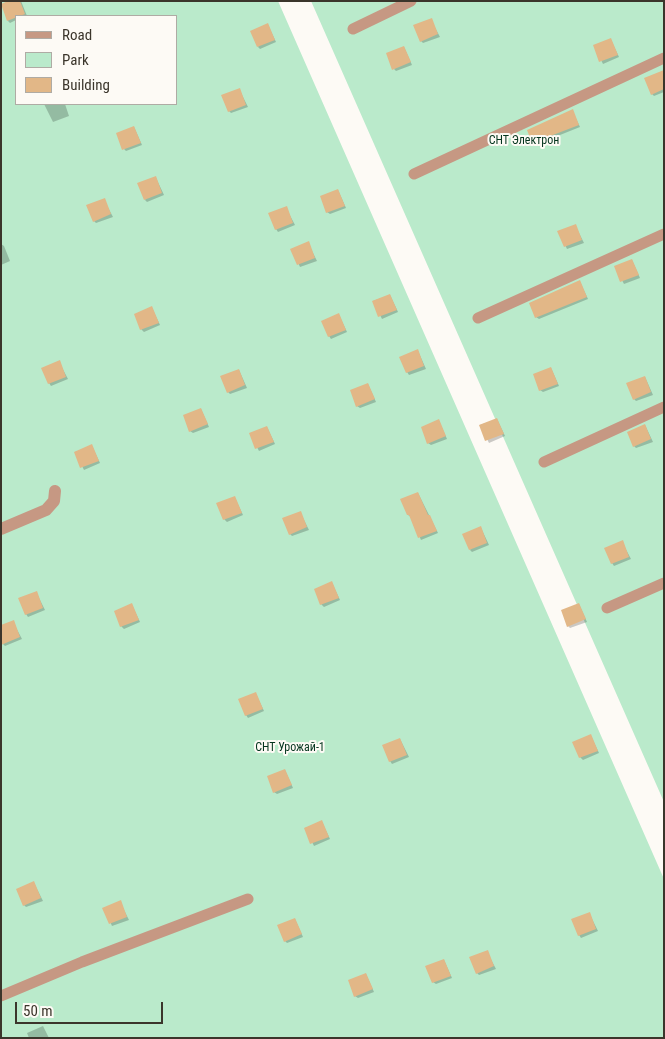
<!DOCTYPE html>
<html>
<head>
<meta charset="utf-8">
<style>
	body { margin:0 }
	#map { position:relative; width:665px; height:1039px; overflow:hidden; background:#fdfaf5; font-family:"Roboto Condensed",sans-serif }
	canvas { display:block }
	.frame { position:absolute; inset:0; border:2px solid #3b352b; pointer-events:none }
	.legend { position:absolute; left:15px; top:15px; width:162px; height:90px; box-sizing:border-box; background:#fdfaf5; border:1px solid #afaba4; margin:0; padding:6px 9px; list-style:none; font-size:15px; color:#3b352b }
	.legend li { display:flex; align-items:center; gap:10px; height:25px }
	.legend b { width:25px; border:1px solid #afaba4 }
	.scale { position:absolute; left:15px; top:1002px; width:148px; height:22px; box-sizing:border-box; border:2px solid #3b352b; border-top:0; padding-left:6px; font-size:15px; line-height:18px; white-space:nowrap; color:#3b352b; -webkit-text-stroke:4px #fdfaf5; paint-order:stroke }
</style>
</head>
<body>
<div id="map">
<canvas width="665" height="1039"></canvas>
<div class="frame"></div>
<ul class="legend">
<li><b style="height:6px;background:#c69883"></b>Road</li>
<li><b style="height:14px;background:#baeacb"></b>Park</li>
<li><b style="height:14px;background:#e2b787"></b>Building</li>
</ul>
<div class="scale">50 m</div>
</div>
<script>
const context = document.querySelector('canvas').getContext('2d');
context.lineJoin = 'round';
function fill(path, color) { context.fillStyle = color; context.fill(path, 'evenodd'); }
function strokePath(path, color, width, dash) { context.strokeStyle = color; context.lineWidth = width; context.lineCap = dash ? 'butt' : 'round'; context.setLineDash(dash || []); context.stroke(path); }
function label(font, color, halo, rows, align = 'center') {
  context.font = font + ' "Roboto Condensed",sans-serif'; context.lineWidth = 4; context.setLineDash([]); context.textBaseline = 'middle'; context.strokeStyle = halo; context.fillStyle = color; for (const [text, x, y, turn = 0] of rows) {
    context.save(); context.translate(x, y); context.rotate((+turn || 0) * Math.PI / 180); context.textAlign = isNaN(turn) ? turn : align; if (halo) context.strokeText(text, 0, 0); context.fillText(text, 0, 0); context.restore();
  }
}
const green = new Path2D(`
	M1 1H278L664 879V1038H1ZM16 16H176V104H16Z
	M311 1H664V802Z`);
const shadow = new Path2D(`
	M12 1H21L27 16H16V20L10 23 8 21Z
	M431 20 440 37 423 43 421 41Z
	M268 25 276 42 260 49 258 47Z
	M611 40 619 57 603 64 594 46Z
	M404 47 412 65 396 71 394 69Z
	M664 74V92L654 96 652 94Z
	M239 89 248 107 231 113 229 111Z
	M44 104H65L69 116 53 122Z
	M572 110 580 127 535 145 533 142Z
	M134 127 142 145 126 151 124 149Z
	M156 178 164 195 147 202 145 200Z
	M338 190 346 208 330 214 327 212Z
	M104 200 113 217 96 223 94 221Z
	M286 208 295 225 278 232 276 229Z
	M575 225 584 243 567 249 559 232Z
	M308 243 317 261 300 267 292 249Z
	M1 244 4 246 10 261 1 265Z
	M632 260 640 278 624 284 615 267Z
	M580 282 588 299 539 319 536 317Z
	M390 295 398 312 382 319 373 301Z
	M152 308 160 325 144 332 141 329Z
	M339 315 347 332 331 339 329 336Z
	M418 351 426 369 409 375 407 372Z
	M59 362 68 379 51 386 49 383Z
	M551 368 559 386 543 392 540 390Z
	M239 370 247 388 230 394 228 392Z
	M645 377 653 395 636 401 634 399Z
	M368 384 376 402 360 408 357 406Z
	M201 409 209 427 193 433 190 431Z
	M497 419 505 436 489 443 480 425Z
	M439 421 447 439 431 445 428 443Z
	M645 425 653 442 636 448 634 446Z
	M267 427 275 444 259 451 250 434Z
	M92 446 100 463 84 470 75 452Z
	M418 493 438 533 421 540 411 517 408 515Z
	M235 498 243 515 227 522 224 519Z
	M300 512 309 530 292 536 290 534Z
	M481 528 489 545 472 552 470 550Z
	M622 542 631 559 614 566 612 563Z
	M332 583 340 600 324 607 321 604Z
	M36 592 45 610 28 617 26 614Z
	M579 604 587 622 570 628 568 626Z
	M132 605 140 622 124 629 121 626Z
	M13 622 22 639 5 646 3 644Z
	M256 694 264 711 248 718 246 715Z
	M591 736 599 753 583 760 580 757Z
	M400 739 409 757 392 764 390 761Z
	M285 770 293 788 277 794 274 792Z
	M322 822 330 839 314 846 305 828Z
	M34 883 43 901 26 907 24 905Z
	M120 902 129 920 112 926 104 908Z
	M589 913 598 931 581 938 579 935Z
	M295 919 303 937 287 943 285 941Z
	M487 952 496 969 479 975 477 973Z
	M444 960 452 978 436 984 433 982Z
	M366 974 374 992 358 998 355 996Z
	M43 1026 49 1038H29L27 1033Z`);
const building = new Path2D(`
	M8 1H20L25 14 7 21 1 4Z
	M432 18 438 34 420 42 413 25Z
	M268 23 275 40 257 47 250 31Z
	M611 38 618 55 599 62 593 45Z
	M404 46 411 62 392 70 386 53Z
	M664 70V89L651 95 644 78Z
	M240 88 246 105 228 112 221 95Z
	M573 109 579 125 532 143 527 130Z
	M134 126 141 143 122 150 116 133Z
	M156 176 162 193 144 200 137 183Z
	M338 189 345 206 326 213 320 196Z
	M105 198 111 214 93 222 86 205Z
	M287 206 293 223 275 230 268 213Z
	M576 224 582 240 564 247 557 231Z
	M309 241 315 258 297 265 290 249Z
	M632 259 639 275 620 282 614 266Z
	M580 280 587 297 535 318 529 303Z
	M390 294 397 310 378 317 372 301Z
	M152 306 159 323 140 330 134 314Z
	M339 313 346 330 328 337 321 321Z
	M418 349 424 366 406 373 399 357Z
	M60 360 66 377 48 384 41 368Z
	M551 367 558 384 539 391 533 374Z
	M239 369 245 385 227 393 220 376Z
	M645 376 651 392 633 400 626 383Z
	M368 383 375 399 356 407 350 390Z
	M201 408 208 424 189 432 183 415Z
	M497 418 504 434 485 441 479 425Z
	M439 419 446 436 427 444 421 427Z
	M645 424 651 439 633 447 627 432Z
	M267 426 274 442 255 449 249 433Z
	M92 444 99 461 80 468 74 452Z
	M418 492 428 515H430L437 531 418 538 409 515H407L400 499Z
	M235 496 242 513 223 520 216 503Z
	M301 511 307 527 289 535 282 518Z
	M481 526 487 543 469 550 462 534Z
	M623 540 629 557 611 564 604 548Z
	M332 581 339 598 320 605 314 589Z
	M37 591 43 608 25 615 18 598Z
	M132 603 139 620 120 627 114 611Z
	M579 603 586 619 567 627 561 610Z
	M14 620 20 637 1 645V625Z
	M256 692 263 709 245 716 238 699Z
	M591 734 598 751 579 758 572 742Z
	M400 738 407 755 389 762 382 745Z
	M285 769 292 785 273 793 267 776Z
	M322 820 329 837 310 844 304 828Z
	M34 881 41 898 23 906 16 889Z
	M121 900 127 917 109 924 102 908Z
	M590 912 596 929 578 936 571 919Z
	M295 918 302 934 284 942 277 925Z
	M488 950 494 966 476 974 469 957Z
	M444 959 451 976 432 983 425 966Z
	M366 973 373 989 354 997 348 980Z`);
const lane = new Path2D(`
	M353 29 411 1
	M414 174 664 58
	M478 318 664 234
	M544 462 664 407
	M607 608 664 583
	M1 996 82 962 248 899`);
const street = new Path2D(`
	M1 529 46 510 54 501 55 491`);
const parkNames = [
	["СНТ Электрон",524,141],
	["СНТ Урожай-1",290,748]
];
fill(green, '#baeacb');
fill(shadow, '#0003');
fill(building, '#e2b787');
strokePath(lane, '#c69883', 11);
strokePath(street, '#c69883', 12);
label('12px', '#04351e', '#fdfaf5', parkNames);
</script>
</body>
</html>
